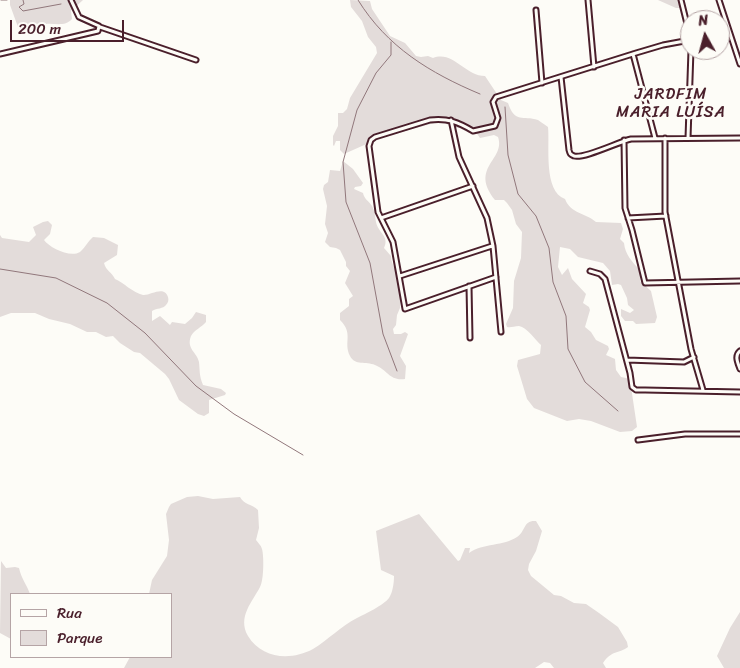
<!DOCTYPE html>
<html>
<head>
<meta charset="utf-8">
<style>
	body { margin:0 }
	#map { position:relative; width:740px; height:668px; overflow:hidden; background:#fdfcf7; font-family:Sriracha,sans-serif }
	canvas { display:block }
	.legend { position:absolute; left:10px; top:593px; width:162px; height:65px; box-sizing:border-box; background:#fdfcf7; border:1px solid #b5a4a5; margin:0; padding:6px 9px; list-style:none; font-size:15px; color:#4a1f2b }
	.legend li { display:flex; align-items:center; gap:10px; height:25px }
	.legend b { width:25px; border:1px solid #b5a4a5 }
	.north { position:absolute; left:680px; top:10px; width:50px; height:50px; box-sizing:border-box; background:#fdfcf7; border:1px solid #b5a4a5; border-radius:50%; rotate:353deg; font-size:14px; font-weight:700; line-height:20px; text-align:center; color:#4a1f2b }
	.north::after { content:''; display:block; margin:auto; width:18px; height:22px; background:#4a1f2b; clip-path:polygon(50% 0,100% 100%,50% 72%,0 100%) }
	.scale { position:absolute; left:10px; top:20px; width:114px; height:22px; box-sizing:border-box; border:2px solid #4a1f2b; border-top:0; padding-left:6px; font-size:15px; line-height:18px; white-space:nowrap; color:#4a1f2b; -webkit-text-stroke:4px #fdfcf7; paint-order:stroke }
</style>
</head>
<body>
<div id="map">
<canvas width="740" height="668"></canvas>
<ul class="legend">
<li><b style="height:6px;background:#fdfcf7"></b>Rua</li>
<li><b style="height:14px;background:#e3dcda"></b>Parque</li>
</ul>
<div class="north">N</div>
<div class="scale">200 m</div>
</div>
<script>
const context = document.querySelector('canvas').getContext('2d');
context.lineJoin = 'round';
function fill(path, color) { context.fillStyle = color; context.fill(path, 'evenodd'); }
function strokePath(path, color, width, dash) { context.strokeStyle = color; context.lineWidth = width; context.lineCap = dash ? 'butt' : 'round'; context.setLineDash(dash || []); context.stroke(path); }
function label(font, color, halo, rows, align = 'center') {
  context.font = font + ' Sriracha,sans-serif'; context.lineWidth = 5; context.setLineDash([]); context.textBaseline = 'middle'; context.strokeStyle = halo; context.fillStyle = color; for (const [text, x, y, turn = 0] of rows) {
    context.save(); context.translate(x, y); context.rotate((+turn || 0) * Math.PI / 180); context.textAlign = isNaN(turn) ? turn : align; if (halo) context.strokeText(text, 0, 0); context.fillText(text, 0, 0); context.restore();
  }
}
const green = new Path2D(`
	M10 0H83L71 11 72 19C65 27 55 23 46 24 40 25 43 25 38 28 32 31 25 29 18 27L10 5Z
	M350 0 370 1 372 9 390 36 405 43 416 56 421 57 428 56 433 58C453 50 465 76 485 76L501 100 508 103C515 124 523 115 538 120 541 122 545 125 548 127 550 146 543 191 565 199 571 214 586 213 596 222L621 223 623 229 620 239 624 243C625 254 632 262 640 270V281L651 291 657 317 655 323 636 324 633 321H625L621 316V309L630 313 634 310 628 305 627 298 621 285 618 284 612 285 610 271 603 263 578 257 570 249 560 247 558 267 562 275 568 268 572 279 586 294 583 303 589 307 590 310 585 327 591 332 596 340 608 346 609 349 606 355 615 359 616 370 621 377 626 378 630 380 637 427 632 431 620 432 591 421 579 419 567 421 534 408 527 399 517 366 518 360 540 354 541 345C535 340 527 327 519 326 514 326 511 328 507 327L506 324 513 308 514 281 521 258 522 232 516 224 512 210 507 203 504 200H495C469 167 506 160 498 137L494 135 480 138 473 128 469 133 460 128H453L445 123 438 122 405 131H399L394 128 389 134 344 154 340 150V141H336L334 146 333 145V136L338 126V113H343L347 109 350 98 377 53 376 47 368 37 362 21 351 7Z
	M658 0H679L680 8H676Z
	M343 161 353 169 363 183 361 186 355 187 354 189 363 193C364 199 369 201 372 206 375 211 375 217 376 222 378 233 390 236 384 248L391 256C391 267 402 278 403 291L400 294V308L397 315 396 325 393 329 394 334H401L405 332 408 334 400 356 406 366 405 379C389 381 388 370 375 365 366 361 355 366 350 356 343 342 354 334 340 320V313L349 306V299L353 296 345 283 350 271 346 266V262L340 250 336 248 330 247 325 242 328 233 325 224 327 206 323 189 324 185 328 182 330 170 340 171Z
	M48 221 52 225 50 234 44 240C50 248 70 258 80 252 85 248 88 241 93 237L104 238 118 245 117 255 104 263C106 271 112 272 115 279 123 282 133 293 143 295 150 296 164 285 168 297 169 300 168 303 166 305 163 309 157 308 152 311V321L160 316 170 325 172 322 185 324 192 318 196 312 206 315V322C202 327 194 330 191 336 186 349 197 352 199 362 200 371 199 375 203 385L221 389 226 393 225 395 209 400V413L204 416 198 414 179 400 169 379 165 374 140 353 134 352 120 343 113 336 106 337 96 332H87L70 324 49 319 35 313H11L0 317V235L2 238 29 242 36 235 33 227 43 222Z
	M198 496 213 499 240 497C244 505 252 504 258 510L259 528 256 540C258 543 261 545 262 549 264 556 264 580 260 587 253 601 237 617 248 636 262 659 291 661 313 649 328 640 341 626 357 618 365 614 384 605 389 598 393 592 394 582 394 576L381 570 376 531 419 514 458 561 460 560 465 548H470L469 553C483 543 504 546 517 537 526 531 523 520 536 521L542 531 536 551 529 564 528 570 531 576 554 595 561 596 574 603 586 604 599 613 618 627 627 642 628 647C618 654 612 650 603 663L606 668H554L550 663 544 662 535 668H124L130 657H171V594H149L152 580 167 556 169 540 166 514 169 507 171 504 187 497Z
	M1 561 6 568 15 567 19 568C21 578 27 585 30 594H11V639L0 633Z
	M740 612V668H724L717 656 730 628Z`);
const stream = new Path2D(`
	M1 0H7
	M23 0 24 4 19 7 23 11 61 4
	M358 0C387 47 430 73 480 94
	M391 42V55L376 73 357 110 343 162 346 202 370 263 383 334 397 371
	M505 107 508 155 518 194 536 216 549 248 553 282 566 316 568 349 585 382 618 411
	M0 269 56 278 107 303 145 333 196 386 234 414 303 455`);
const street = new Path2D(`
	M588 0 594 67
	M681 0 690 36
	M719 0 740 64
	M536 10 542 83
	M100 27 196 60
	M0 54 98 31 99 26 79 17 71 0
	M633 54 655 138
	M561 77 569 150C570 154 570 154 574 156 584 159 618 142 631 139L740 138
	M451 120 459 157 487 218 493 246 501 332
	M665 138V212L691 349 703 390
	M688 138 691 50
	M624 140 625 208 632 230 645 283 740 281
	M381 218 473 186
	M628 218 666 216
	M590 271 600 274 605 279 630 373 632 387 636 390H645L740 392
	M400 276 492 246
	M496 277 405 309 393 242 378 212 369 146 371 140 375 137 430 120C448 118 458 122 473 131L495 126 498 118 493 102 496 97 636 53 663 45 690 40
	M469 286 470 338
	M740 351C734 356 738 363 740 369
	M627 360 684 362 694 357
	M638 440 685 434H740`);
const neighbourhoodNames = [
	["JARDFIM",671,95],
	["MARIA LUÍSA",671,113]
];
fill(green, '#e3dcda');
strokePath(stream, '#91777b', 1);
strokePath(street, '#4a1f2b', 7);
strokePath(street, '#fdfcf7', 3);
context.letterSpacing = '1px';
label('16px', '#4a1f2b', '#fdfcf7', neighbourhoodNames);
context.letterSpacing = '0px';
</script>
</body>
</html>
